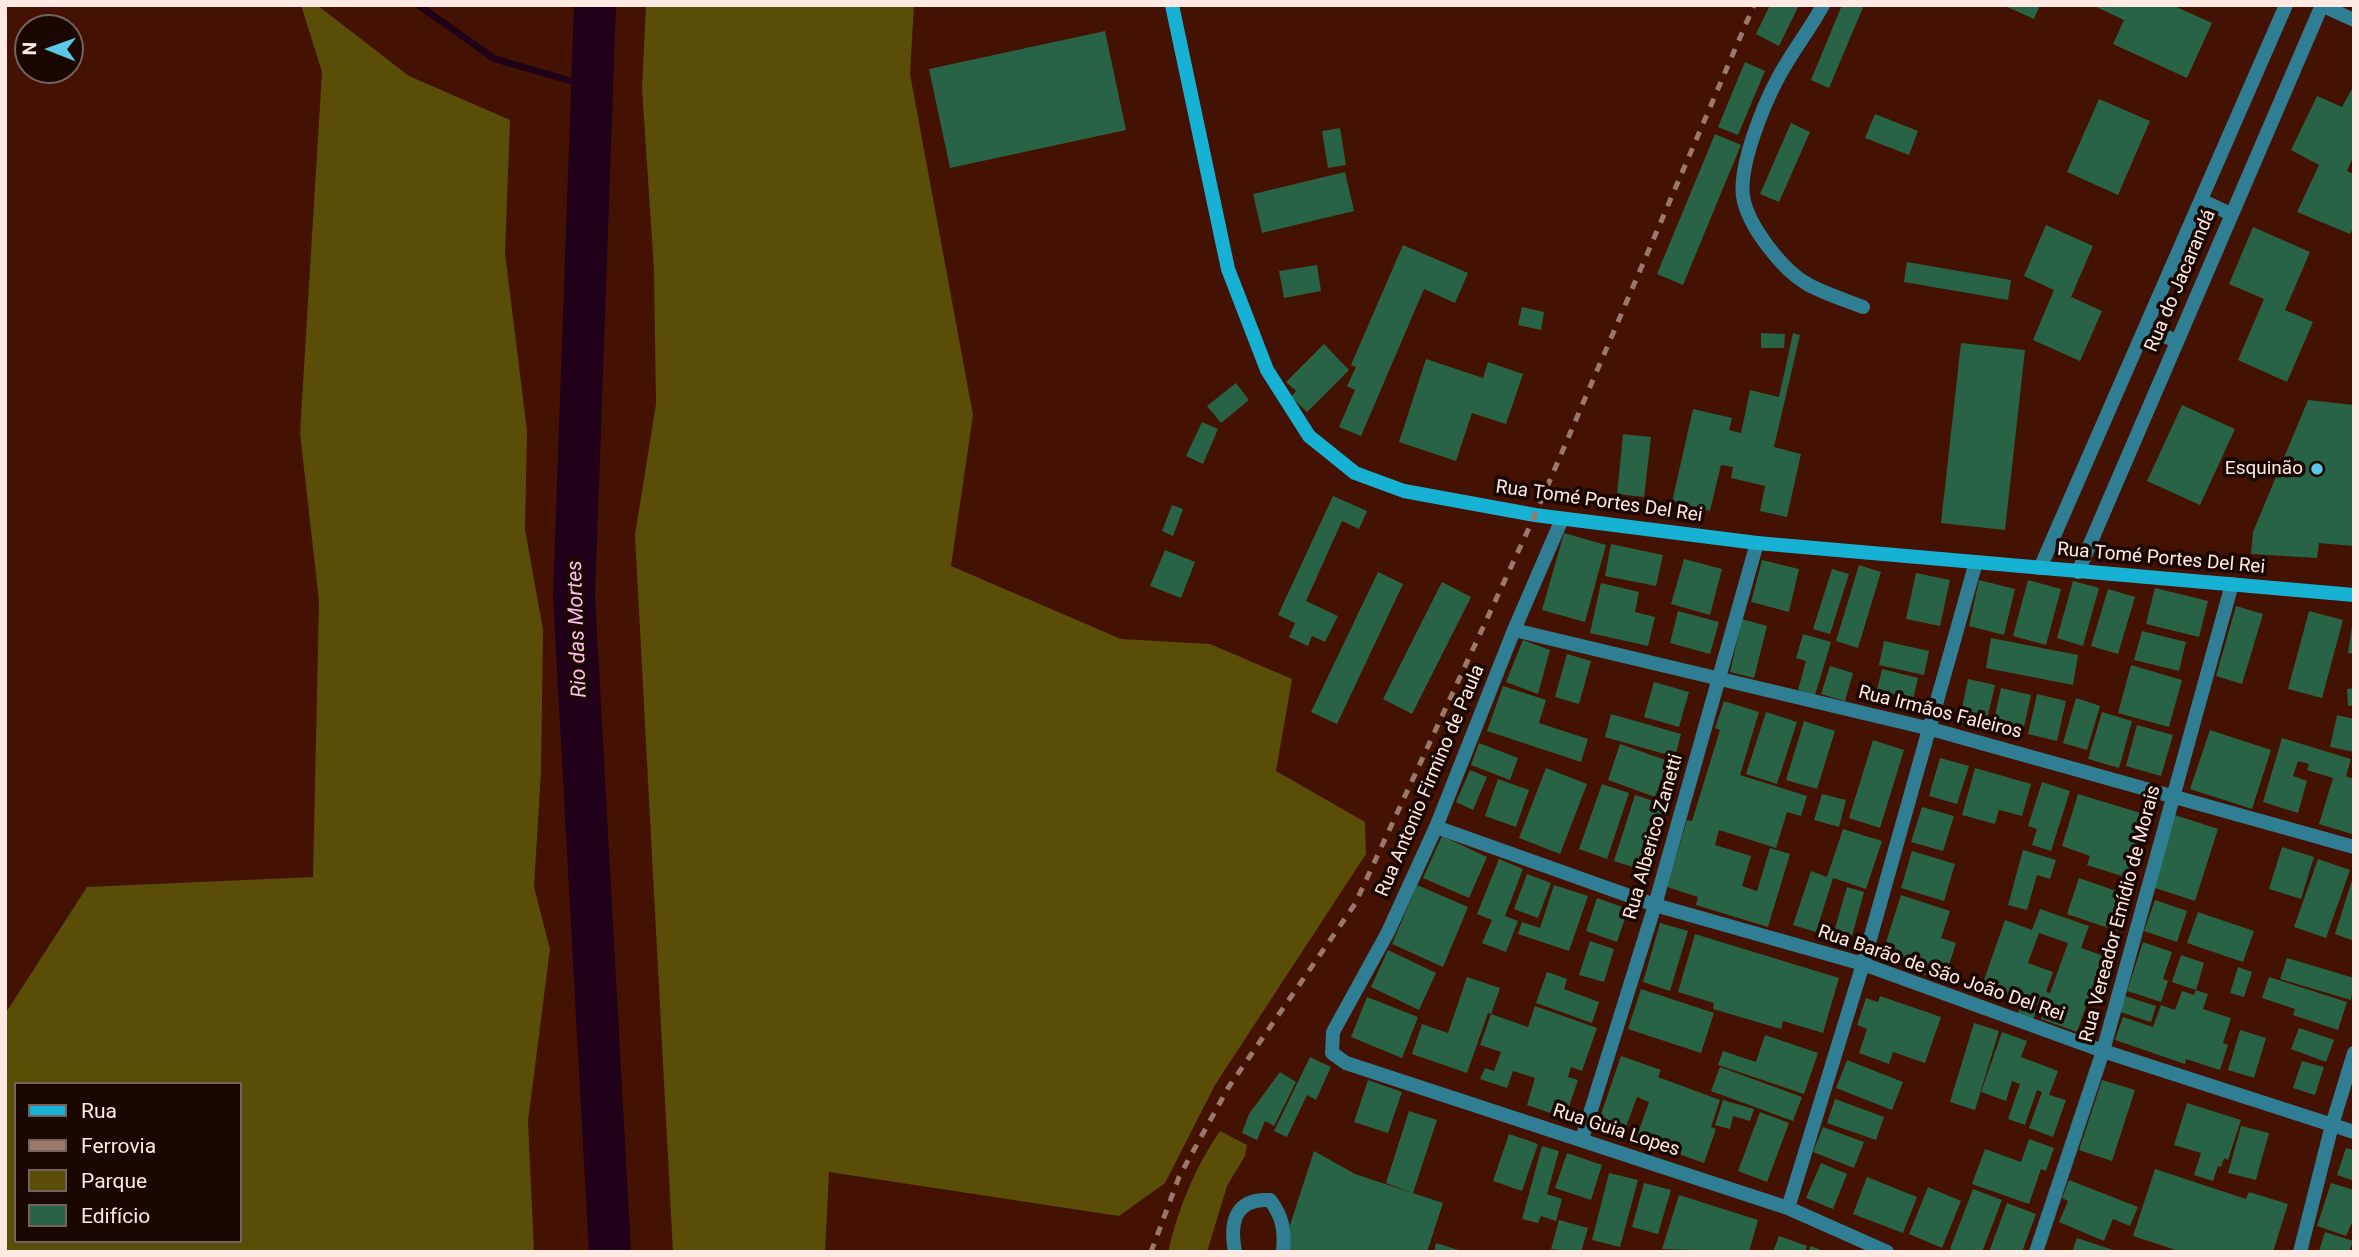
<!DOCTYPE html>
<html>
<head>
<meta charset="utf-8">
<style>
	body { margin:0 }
	#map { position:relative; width:2359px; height:1257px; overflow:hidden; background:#431202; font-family:Roboto,sans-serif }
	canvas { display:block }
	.frame { position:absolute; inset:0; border:7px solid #feeae3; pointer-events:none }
	.legend { position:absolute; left:14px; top:1082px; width:228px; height:161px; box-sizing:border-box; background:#1b0702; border:2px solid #76625c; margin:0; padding:9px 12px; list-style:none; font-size:21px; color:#feeae3 }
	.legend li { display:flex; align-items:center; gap:14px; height:35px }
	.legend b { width:35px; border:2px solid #76625c }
	.north { position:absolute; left:14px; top:14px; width:70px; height:70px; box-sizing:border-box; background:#1b0702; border:2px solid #76625c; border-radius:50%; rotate:271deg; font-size:19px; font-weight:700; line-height:28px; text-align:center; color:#feeae3 }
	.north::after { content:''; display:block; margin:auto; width:24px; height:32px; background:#5ac8e6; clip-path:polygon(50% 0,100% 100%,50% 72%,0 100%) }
</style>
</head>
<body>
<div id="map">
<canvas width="2359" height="1257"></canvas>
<div class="frame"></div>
<ul class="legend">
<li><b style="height:9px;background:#17b1d3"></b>Rua</li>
<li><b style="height:9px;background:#9b786c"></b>Ferrovia</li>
<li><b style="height:19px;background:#594d08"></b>Parque</li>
<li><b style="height:19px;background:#286345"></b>Edifício</li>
</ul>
<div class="north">N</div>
</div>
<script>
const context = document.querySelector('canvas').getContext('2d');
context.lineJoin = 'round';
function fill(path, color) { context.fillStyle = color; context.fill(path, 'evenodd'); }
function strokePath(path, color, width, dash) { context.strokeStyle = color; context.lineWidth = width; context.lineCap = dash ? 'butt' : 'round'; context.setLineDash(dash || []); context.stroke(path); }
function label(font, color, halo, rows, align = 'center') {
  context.font = font + ' Roboto,sans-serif'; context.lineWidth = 7; context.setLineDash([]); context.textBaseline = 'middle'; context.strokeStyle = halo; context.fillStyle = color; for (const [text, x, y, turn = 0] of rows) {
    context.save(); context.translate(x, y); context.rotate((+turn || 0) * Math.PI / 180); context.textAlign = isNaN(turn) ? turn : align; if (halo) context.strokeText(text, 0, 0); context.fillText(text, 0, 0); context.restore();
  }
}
const green = new Path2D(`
	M301 5H317L409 76 510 120 505 253 527 431 525 529 543 630 541 771 534 887 550 949 528 1121 534 1252H5V1014L87 887 313 877 319 601 300 433 322 72ZM16 1084H240V1241H16Z
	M646 5H914L910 74 973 415 951 566 1121 639 1210 644 1292 679 1276 771 1365 822 1366 854 1215 1085 1165 1183 1119 1216 829 1172 825 1252H673L635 535 656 404 654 270 642 88Z
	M1220 1131 1247 1145 1245 1156 1227 1186 1207 1252H1168C1178 1209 1195 1167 1220 1131Z`);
const stream = new Path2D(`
	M418 5 495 59 592 87`);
const river = new Path2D(`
	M595 5 574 597 610 1252`);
const building = new Path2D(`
	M1770 5H1799L1779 46 1756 34Z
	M1842 5H1864L1829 88 1811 80Z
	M2003 5H2040L2034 19Z
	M2092 5H2172L2212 23 2187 78 2113 44 2124 20Z
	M1105 31 1126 130 950 168 929 69Z
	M1745 62 1765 71 1738 135 1718 127Z
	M2354 85V155L2347 171 2354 174V226L2350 234 2297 212 2319 165 2291 150 2317 96 2342 107Z
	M2099 99 2150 121 2118 195 2067 172Z
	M1875 114 1918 131 1909 155 1865 138Z
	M1791 123 1810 132 1779 202 1760 194Z
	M1340 128 1346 165 1328 168 1322 131Z
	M1715 134 1741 145 1683 285 1657 274Z
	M1345 172 1354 211 1262 233 1253 194Z
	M2046 225 2093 246 2071 297 2102 311 2080 361 2033 340 2054 290 2024 276Z
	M2253 227 2310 252 2285 310 2313 322 2287 382 2238 360 2264 299 2229 284Z
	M1403 245 1468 273 1455 303 1424 289 1361 436 1339 427 1355 390 1347 386 1356 367 1351 365Z
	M1907 262 2011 280 2008 300 1904 282Z
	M1317 265 1321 291 1284 298 1279 271Z
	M1522 307 1544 312 1541 330 1518 325Z
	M1761 333 1785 334 1784 348H1761Z
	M1793 333 1800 335 1774 447 1801 454 1787 517 1760 511 1765 486 1731 478 1733 467 1721 465 1710 511 1672 502 1693 409 1732 418 1729 430 1741 433 1750 390 1779 397Z
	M1961 343 2025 350 2005 530 1941 523Z
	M1324 344 1349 370 1307 412 1291 397 1296 391 1286 382Z
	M1426 359 1483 378 1488 362 1523 374 1506 424 1472 413 1456 461 1399 442Z
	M1236 383 1249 400 1221 423 1207 406Z
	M2308 400 2354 405V546L2319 543 2317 558 2251 554 2253 532Z
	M2182 405 2235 429 2200 505 2147 481Z
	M1202 422 1218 429 1203 464 1186 456Z
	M1623 434 1651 437 1644 497 1617 494Z
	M1333 496 1367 511 1359 529 1342 521 1306 601 1338 616 1325 642 1312 636 1308 646 1289 637 1295 623 1278 615Z
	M1172 505 1183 509 1173 536 1162 531Z
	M1564 533 1606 545 1585 622 1542 610Z
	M1611 544 1663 555 1656 586 1605 576Z
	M1165 550 1195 562 1181 598 1150 586Z
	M1684 559 1722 569 1710 615 1671 604Z
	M1762 560 1799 569 1789 612 1751 602Z
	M1859 565 1881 572 1858 648 1836 641Z
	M1832 569 1849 574 1830 634 1813 629Z
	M1378 572 1403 584 1337 724 1311 712Z
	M1916 573 1950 580 1940 626 1906 619Z
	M1979 580 2015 589 2004 635 1969 626Z
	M2028 580 2061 589 2046 645 2013 636Z
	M2073 581 2099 588 2083 646 2057 638Z
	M1442 582 1471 597 1412 714 1383 699Z
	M1601 583 1639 592 1635 612 1655 617 1648 646 1590 633Z
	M2155 588 2208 601 2199 637 2146 624Z
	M2108 589 2135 597 2118 654 2091 646Z
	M2236 606 2263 614 2242 684 2216 676Z
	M1678 611 1719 622 1710 654 1670 643Z
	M2309 611 2343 620 2322 698 2288 689Z
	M1742 619 1767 626 1754 678 1730 672Z
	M2352 626H2354V654L2348 653Z
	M2142 631 2186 642 2179 671 2134 660Z
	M1803 634 1831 642 1815 695 1798 690 1806 661 1796 658Z
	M1991 638 2078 655 2073 685 1986 668Z
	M1523 640 1550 650 1538 694 1506 682Z
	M1884 641 1929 651 1924 675 1879 665Z
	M1567 654 1591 661 1579 704 1555 697Z
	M2131 665 2182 680 2169 727 2118 713Z
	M1830 666 1853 673 1845 701 1821 694Z
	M1882 669 1918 678 1913 699 1877 690Z
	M1968 679 1995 685 1985 728 1959 722Z
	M1654 682 1689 692 1679 727 1644 717Z
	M1503 686 1546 700 1539 723 1588 739 1581 762 1487 731Z
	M2001 688 2031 695 2022 736 1992 729Z
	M2354 688V705L2348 706 2347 689Z
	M2037 694 2066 701 2057 741 2028 734Z
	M2076 698 2100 706 2087 750 2063 743Z
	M1724 701 1759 712 1740 775 1807 796 1801 816 1787 812 1776 848 1719 830 1715 845 1751 856 1742 886 1757 891 1770 848 1790 854 1768 927 1696 905 1698 897 1667 887 1687 820 1692 821 1720 730 1715 728Z
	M1766 712 1797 722 1777 784 1746 774Z
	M2102 712 2132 721 2119 768 2088 759Z
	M1611 714 1681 734 1675 757 1605 737Z
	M2337 715 2354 719V752L2330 747Z
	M1804 721 1835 731 1817 789 1786 780Z
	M2137 725 2173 735 2161 776 2126 766Z
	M2210 730 2271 750 2252 809 2190 789Z
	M2282 738 2351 759 2346 776 2354 779 2352 834 2319 824 2333 778 2307 770 2309 764 2298 761 2293 776 2307 781 2298 813 2263 802Z
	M1873 740 1904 750 1880 828 1849 818Z
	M1479 743 1518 758 1510 780 1471 765Z
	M1620 744 1668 761 1655 797 1608 780Z
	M1940 758 1969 766 1957 804 1929 796Z
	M1546 768 1587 784 1560 854 1519 838Z
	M1975 768 2031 784 2022 816 1999 810 1995 824 1962 815Z
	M1470 770 1487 777 1473 810 1456 802Z
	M1498 779 1529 790 1516 827 1485 816Z
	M2042 782 2070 791 2051 851 2032 845 2037 829 2028 826Z
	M1602 784 1629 793 1607 859 1579 849Z
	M1822 794 1846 800 1839 827 1814 820Z
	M2078 794 2147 815 2128 878 2087 865 2090 856 2062 846Z
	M1635 795 1666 805 1645 871 1614 861Z
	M1922 807 1954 816 1943 851 1911 842Z
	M2175 815 2218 829 2195 901 2152 887Z
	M1843 829 1882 841 1866 889 1833 878 1816 932 1793 925 1811 871 1827 877Z
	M1442 836 1487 857 1469 898 1423 878Z
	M2282 847 2314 857 2301 899 2269 889Z
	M2023 850 2056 860 2050 879 2037 875 2027 910 2008 905Z
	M1912 851 1955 864 1944 901 1901 888Z
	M1499 859 1523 869 1505 916 1518 921 1506 952 1482 943 1492 920 1477 914Z
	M2318 859 2350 870 2326 938 2294 927Z
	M1527 874 1551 883 1538 918 1514 909Z
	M2353 877H2354V941L2335 934Z
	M2079 878 2128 895 2117 931 2067 914Z
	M1417 885 1468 907 1443 967 1392 944Z
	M1554 885 1588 896 1569 951 1518 934 1522 922 1540 928Z
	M1847 887 1864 892 1852 936 1834 932Z
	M1901 895 1950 911 1941 938 1956 943 1944 981 1916 972 1918 966 1882 955Z
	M1597 898 1628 909 1617 942 1586 931Z
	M2155 900 2187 911 2177 942 2144 931Z
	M2040 909 2089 926 2081 948 2104 956 2077 1032 2041 1019 2045 1009 1982 986 2005 920 2032 930ZM2039 933 2068 943 2050 993 2046 992 2053 972 2028 963Z
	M2198 912 2254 931 2243 962 2187 943Z
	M1660 923 1688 931 1670 991 1643 982Z
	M1695 934 1839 978 1823 1033 1783 1021 1781 1029 1713 1009 1714 1003 1678 992Z
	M1590 941 1614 949 1604 982 1579 975Z
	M2143 942 2172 952 2163 979 2168 981 2161 1002 2127 991Z
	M1388 950 1436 973 1419 1010 1371 987Z
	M2181 955 2204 963 2196 990 2208 994 2203 1009 2231 1018 2223 1043 2228 1045 2220 1070 2186 1059 2185 1064 2115 1040 2123 1017 2153 1027 2161 1005 2175 1010 2182 991 2194 995 2196 990 2172 982Z
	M2287 958 2354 978 2351 1000 2280 979Z
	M2238 967 2252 972 2244 997 2230 993Z
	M1547 972 1567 979 1564 989 1599 1002 1592 1023 1536 1003Z
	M1467 977 1500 988 1491 1014 1488 1013 1467 1073 1412 1054 1422 1024 1448 1033Z
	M2269 977 2347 1002 2338 1030 2293 1015 2295 1009 2262 998Z
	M1641 989 1714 1013 1701 1053 1628 1029Z
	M1880 996 1941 1017 1925 1063 1893 1052 1889 1064 1859 1053 1867 1029 1857 1025 1866 998 1878 1002Z
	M2125 996 2156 1006 2151 1022 2120 1012Z
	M1367 997 1418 1017 1402 1058 1351 1037Z
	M2022 1004 2037 1009 2032 1023 2016 1017Z
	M1535 1006 1597 1028 1582 1071 1571 1067 1568 1077 1578 1080 1565 1118 1527 1105 1535 1078 1513 1071 1507 1088 1480 1079 1485 1068 1494 1071 1501 1052 1480 1045 1491 1014 1528 1027Z
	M1974 1023 1999 1031 1975 1110 1950 1102Z
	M2299 1028 2334 1040 2326 1062 2291 1049Z
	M2240 1030 2266 1038 2254 1078 2228 1070Z
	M2002 1032 2027 1041 2021 1057 2058 1071 2049 1095 2066 1100 2053 1137 2029 1128 2042 1092 2037 1090 2025 1125 2008 1119 2020 1084 2012 1081 2006 1101 1981 1092Z
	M1765 1035 1818 1053 1804 1094 1718 1065 1723 1051 1756 1062Z
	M1621 1056 1661 1070 1658 1077 1720 1100 1711 1127 1716 1129 1704 1163 1636 1139 1649 1102 1637 1097 1623 1135 1597 1126Z
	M1310 1057 1331 1067 1316 1100 1307 1095 1287 1137 1274 1131Z
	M1847 1060 1903 1082 1892 1110 1836 1088Z
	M2302 1061 2324 1067 2315 1095 2293 1088Z
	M1720 1067 1802 1097 1793 1121 1711 1091Z
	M1280 1072 1296 1082 1274 1126 1265 1121 1257 1140 1242 1133 1249 1114Z
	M1368 1080 1402 1092 1388 1133 1354 1122Z
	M2102 1080 2135 1090 2112 1161 2079 1150Z
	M1835 1099 1884 1117 1876 1140 1827 1123Z
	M1723 1100 1754 1109 1750 1121 1733 1116 1730 1129 1715 1125Z
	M2187 1103 2241 1120 2228 1160 2224 1158 2221 1167 2218 1166 2213 1181 2194 1175 2201 1153 2174 1145Z
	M1409 1111 1437 1120 1413 1193 1386 1183Z
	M1760 1112 1789 1123 1767 1182 1738 1171Z
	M2241 1126 2269 1133 2256 1180 2228 1173Z
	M1823 1127 1864 1142 1854 1168 1813 1152Z
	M1509 1134 1538 1144 1522 1191 1493 1181Z
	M2029 1139 2054 1148 2046 1171 2041 1169 2029 1204 1972 1184 1985 1149 2021 1162Z
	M1542 1146 1559 1151 1547 1194 1562 1199 1556 1221 1541 1216 1538 1223 1522 1219Z
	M2346 1148 2354 1150V1181L2337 1175Z
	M1314 1151 1355 1174 1443 1203 1427 1252H1290V1225Z
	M1567 1153 1602 1165 1591 1200 1555 1188Z
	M1821 1163 1847 1174 1833 1209 1806 1198Z
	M2155 1169 2246 1199 2249 1192 2288 1204 2273 1252H2182L2133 1236Z
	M1609 1173 1638 1180 1620 1247 1592 1240Z
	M1867 1177 1917 1197 1903 1233 1853 1214Z
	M2069 1180 2138 1207 2130 1226 2113 1219 2104 1241 2059 1222 2068 1201 2062 1198Z
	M1644 1183 1671 1190 1658 1234 1632 1227Z
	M2331 1183 2354 1190V1218L2346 1236 2317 1226Z
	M1928 1187 1961 1201 1942 1248 1909 1234Z
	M1973 1189 2002 1200 1982 1252H1958L1950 1249Z
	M1679 1195 1758 1220 1749 1252 1662 1249Z
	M2007 1203 2036 1214 2022 1252H1989Z
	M1559 1220 1588 1228 1581 1252 1551 1249Z
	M2325 1232 2353 1241 2349 1252 2319 1251Z
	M1779 1236 1807 1246 1805 1252H1773Z
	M2077 1238 2116 1251 2115 1252H2072Z
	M1436 1243 1462 1251V1252H1434Z
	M1811 1246 1826 1252H1808Z`);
const street = new Path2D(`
	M1823 5C1809 31 1791 53 1778 78 1763 106 1739 165 1743 196 1747 225 1783 271 1809 285 1826 294 1845 300 1863 307
	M2321 5 2354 20
	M2203 201 2231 214
	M2147 328 2176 341
	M1562 519 1514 630 1436 827 1388 932 1333 1032 1332 1053 1346 1063 1788 1208 1887 1252
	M2040 568 2286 5
	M2078 572 2322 5
	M1514 630 1931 729 2354 847
	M1436 827 1655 905 1863 964 2103 1051 2354 1132
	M1582 1139 1655 905 1757 543
	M1788 1208 1863 964 1976 562
	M1235 1252C1229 1221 1236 1198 1270 1200 1283 1217 1285 1231 1283 1252
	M2036 1252 2103 1051 2232 584
	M2300 1252 2332 1125 2354 1053`);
const secondary = new Path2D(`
	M1172 5 1228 269 1267 370 1309 436 1355 473 1404 491 1535 515 1757 543 2354 595`);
const rail = new Path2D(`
	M1151 1252 1179 1177 1228 1088 1355 904 1535 515 1754 5`);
const markers = [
	[2317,469,7,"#5ac8e6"]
];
const streetNames = [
	["Rua do Jacarandá",2181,281,-67],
	["Rua Tomé Portes Del Rei",1599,502,8],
	["Rua Tomé Portes Del Rei",2161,559,5],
	["Rua Irmãos Faleiros",1940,713,14],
	["Rua Antonio Firmino de Paula",1431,781,-67],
	["Rua Alberico Zanetti",1654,837,-74],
	["Rua Vereador Emídio de Morais",2121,914,-75],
	["Rua Barão de São João Del Rei",1941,974,19],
	["Rua Guia Lopes",1616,1131,18]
];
const poiNames = [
	["Esquinão",2303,469]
];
const waterNames = [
	["Rio das Mortes",578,629,-92]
];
fill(green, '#594d08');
strokePath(stream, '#21001a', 7);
strokePath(river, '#21001a', 42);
fill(building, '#286345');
strokePath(street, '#2f7e93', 14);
strokePath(secondary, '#17b1d3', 14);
strokePath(rail, '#9b786c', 5, [9, 9]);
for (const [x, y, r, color] of markers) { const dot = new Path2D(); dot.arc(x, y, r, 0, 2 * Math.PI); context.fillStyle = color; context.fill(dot); strokePath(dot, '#1b0702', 2.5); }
label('19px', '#feeae3', '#1b0702', streetNames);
label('19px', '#feeae3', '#1b0702', poiNames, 'right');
label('italic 21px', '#febfea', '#1b0702', waterNames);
</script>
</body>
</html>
